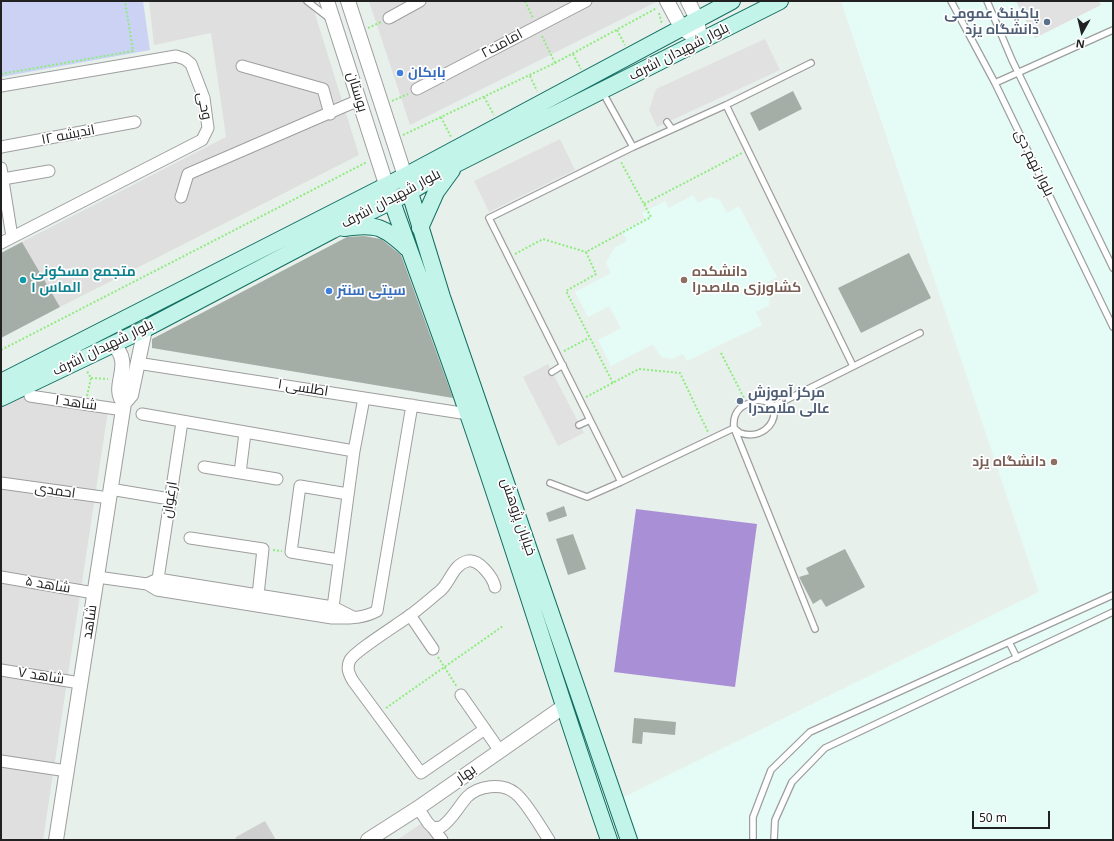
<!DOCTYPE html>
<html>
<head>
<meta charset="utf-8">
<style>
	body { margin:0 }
	#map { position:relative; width:1114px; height:841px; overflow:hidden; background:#e8f0ec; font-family:"Noto Sans",sans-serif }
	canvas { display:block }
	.frame { position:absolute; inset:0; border:2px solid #212121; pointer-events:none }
	.north { position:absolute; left:1062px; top:12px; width:40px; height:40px; -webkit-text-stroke:3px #fff; paint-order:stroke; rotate:188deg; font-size:11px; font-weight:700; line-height:16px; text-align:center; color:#212121 }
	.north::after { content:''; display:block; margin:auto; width:14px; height:18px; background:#212121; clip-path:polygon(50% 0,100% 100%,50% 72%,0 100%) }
	.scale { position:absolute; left:972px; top:811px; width:78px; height:18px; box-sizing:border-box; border:2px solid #212121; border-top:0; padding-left:5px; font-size:12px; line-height:14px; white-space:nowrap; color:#212121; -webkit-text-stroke:3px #fff; paint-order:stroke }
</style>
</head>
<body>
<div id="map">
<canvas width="1114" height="841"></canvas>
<div class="frame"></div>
<div class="north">N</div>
<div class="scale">50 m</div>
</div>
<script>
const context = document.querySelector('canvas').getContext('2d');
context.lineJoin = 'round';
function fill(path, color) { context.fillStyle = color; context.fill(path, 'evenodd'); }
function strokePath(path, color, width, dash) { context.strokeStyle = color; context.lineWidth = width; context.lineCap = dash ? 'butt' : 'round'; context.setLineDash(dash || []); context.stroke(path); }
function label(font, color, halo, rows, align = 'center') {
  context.font = font + ' "Noto Sans",Cairo,sans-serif'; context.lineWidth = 3.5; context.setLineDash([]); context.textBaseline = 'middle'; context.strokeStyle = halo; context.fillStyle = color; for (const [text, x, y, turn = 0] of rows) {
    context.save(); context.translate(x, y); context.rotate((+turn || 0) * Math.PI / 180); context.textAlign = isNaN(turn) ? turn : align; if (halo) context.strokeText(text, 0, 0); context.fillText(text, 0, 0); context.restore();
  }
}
const residential = new Path2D(`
	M149 1H311L359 155 60 307 22 242 226 137 211 33 154 45Z
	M369 1H658L410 125Z
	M31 391 109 404 43 840H1V406Z
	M422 823 435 840H397Z`);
const education = new Path2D(`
	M841 1H1113V840H636L622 798 1039 592Z
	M693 195 698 203 710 197 720 200 727 213 739 206 777 277 764 284 770 295 769 306 756 312 762 325 687 361 683 354 672 359 661 357 653 344 611 366 598 340 621 328 609 306 588 317 575 292 611 273 606 263 615 247 627 241 622 231 645 219 642 213 665 201 669 208Z`);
const religious = new Path2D(`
	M265 821 276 840H235L236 837Z`);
const park = new Path2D(`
	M1 1H143L150 50 1 77Z`);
const pitch = new Path2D(`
	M636 509 757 524 735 687 614 672Z`);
const parking = new Path2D(`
	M1016 1H1099L1101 5 1035 38Z
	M765 39 780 70 657 127 649 110 656 89Z
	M560 139 575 170 489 212 474 181Z
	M548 364 584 433 558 446 523 377Z`);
const building = new Path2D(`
	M793 91 802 109 759 131 750 113Z
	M364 236 381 239 401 255 453 398 152 348V339L347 237Z
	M22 242 60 307 1 338V253Z
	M909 253 931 298 861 333 838 288Z
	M564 506 567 516 549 522 546 513Z
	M573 534 586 569 568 575 556 539Z
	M845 549 865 587 826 607 821 599 813 604 799 577 809 574 806 568Z
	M634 718 676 722 675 735 643 732 642 744 632 743Z`);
const path = new Path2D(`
	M525 1 533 18
	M659 13 662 24
	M368 28 381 22
	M617 30 625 45
	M542 36 555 63
	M573 54 581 69
	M1 74 133 51 125 1
	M530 76 537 91
	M484 97 494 115
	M392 101 408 94
	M441 117 451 137
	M403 135 555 63 657 8
	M644 204 742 153
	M515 254 543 239 586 252
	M1 350 367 162
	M564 351 589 338
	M721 353 744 398
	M91 378 108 379
	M613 383 566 291 596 274 586 252 651 217 621 162
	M87 396 91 378 87 371
	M586 397 639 369 680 373 708 432
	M273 550 282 551
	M438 657 457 687
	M386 708 503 626`);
const service = new Path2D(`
	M307 1 329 18
	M951 1 995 83 1113 327
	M987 1 1012 60 1113 268
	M995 83 1113 30
	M602 91 633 147 489 218 621 482 734 428 815 629
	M726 105 811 63
	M667 122 672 129
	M633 147 726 105 853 366
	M552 372 563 365
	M758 400 769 402 774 406C777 427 759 439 740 433L734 428C732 410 743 404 758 400Z
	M774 406 920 333
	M579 425 590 420
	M550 483 587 497 621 482
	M1009 642 1017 658
	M753 840V817L771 770 810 732 1113 595
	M774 840 775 820 792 782 825 748 1113 612`);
const minor = new Path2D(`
	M389 18 420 1
	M242 66 323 89 330 114
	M1 86 176 56 185 59 191 64 204 98 208 128 202 140 1 243
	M417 89 586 1
	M1 147 135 122
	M1 168 12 237
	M3 179 49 171
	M181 197 188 174 359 100
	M137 363 468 414
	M30 396 123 410
	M142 414 354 451
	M204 467 277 479
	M240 473 245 433
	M1 483 109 498
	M110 489 170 499
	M190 538 263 549 258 595
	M339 560 291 552 300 486 348 494
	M1 577 94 593
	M97 577 147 584 157 590 332 618C348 618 362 619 377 611L412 405
	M158 579 182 422
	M147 584 158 579 333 607 353 617
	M333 607 354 451 364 398
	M410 615 433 649
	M1 670 80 683
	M461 695 500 751
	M485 729 421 773 353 681C349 674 346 668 350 660 355 651 397 625 409 616 419 609 429 600 440 591 450 583 453 564 468 561 479 559 493 577 495 587
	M1 761 67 771
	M418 808 428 823 433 828 441 827C452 820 458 807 467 797 478 786 502 782 515 793 526 801 541 828 549 840
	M433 828 442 840`);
const tertiary = new Path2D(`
	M327 1 386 184
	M348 1 405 176
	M667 1 681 27 700 41
	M688 1 697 19 699 31
	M112 344C136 363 109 386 124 403
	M56 840 124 403 131 395 145 329
	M368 840 418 808 563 707`);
const secondary = new Path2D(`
	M407 183 442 297 629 840
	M388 190C414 265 443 339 468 414 517 556 560 699 609 840
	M344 228C377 223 384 227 407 248
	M420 228 436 192 452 170
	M1 382 405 176 732 1
	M1 398 145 329 333 230 410 192 456 164 780 1`);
const markers = [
	[1047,22,4,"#5c6f8a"],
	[400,73,4,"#3f7fe0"],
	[23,280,4,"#0f9aa8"],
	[684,280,4,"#8d6e63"],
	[329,291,4,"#3f7fe0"],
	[740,401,4,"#5c6f8a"],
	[1054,462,4,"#8d6e63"]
];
const serviceNames = [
	["پاکینگ عمومی",1039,14],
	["دانشگاه یزد",1039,30],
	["مرکز آموزش",748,393,"left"],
	["عالی ملّاصدرا",748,409,"left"]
];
const streetNames = [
	["امامت۲",502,44,-28],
	["بلوار شهیدان اشرف",679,52,-27],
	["بوستان",357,92,73],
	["وحی",204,106,78],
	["اندیشه ۱۲",68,135,-11],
	["بلوار نهم دی",1034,163,64],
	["بلوار شهیدان اشرف",391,199,-28],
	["بلوار شهیدان اشرف",103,348,-26],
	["اطلسی ۱",303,388,9],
	["شاهد ۱",76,403,8],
	["احمدی",55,491,8],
	["ارغوان",170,500,-81],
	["خیابان پژوهش",518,517,71],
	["شاهد ۵",48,585,10],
	["شاهد",90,622,-81],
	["شاهد ۷",41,676,9],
	["بهار",466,774,-35]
];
const shopNames = [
	["بابکان",408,73],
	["سیتی سنتر",337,291]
];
const cultureNames = [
	["متجمع مسکونی",31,272],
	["الماس ۱",31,288]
];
const educationNames = [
	["دانشکده",692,272],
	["کشاورزی ملاصدرا",692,288],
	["دانشگاه یزد",1046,462,"right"]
];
fill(residential, '#dedfde');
fill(education, '#e5fcf6');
fill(religious, '#cfcfcf');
fill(park, '#cbd2f4');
fill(pitch, '#a98fd6');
fill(parking, '#e1e1e1');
fill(building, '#a4aea6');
strokePath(service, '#9e9e9e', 8);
strokePath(minor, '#9e9e9e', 13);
strokePath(tertiary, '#9e9e9e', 16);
strokePath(secondary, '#116f61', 18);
strokePath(path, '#8eec7e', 2, [2, 2]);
strokePath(service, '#fff', 5.5);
strokePath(minor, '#fff', 11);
strokePath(tertiary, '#fff', 14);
strokePath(secondary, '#c3f4ea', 16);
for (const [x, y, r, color] of markers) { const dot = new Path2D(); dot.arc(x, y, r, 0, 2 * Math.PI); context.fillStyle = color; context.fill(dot); strokePath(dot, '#fff', 1.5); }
label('bold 14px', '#4e5e75', '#fff', serviceNames, 'right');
label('14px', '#212121', '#fff', streetNames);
label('bold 14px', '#366cbe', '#fff', shopNames, 'left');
label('bold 14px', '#0d838f', '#fff', cultureNames, 'left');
label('bold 14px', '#785e54', '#fff', educationNames, 'left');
</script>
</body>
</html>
